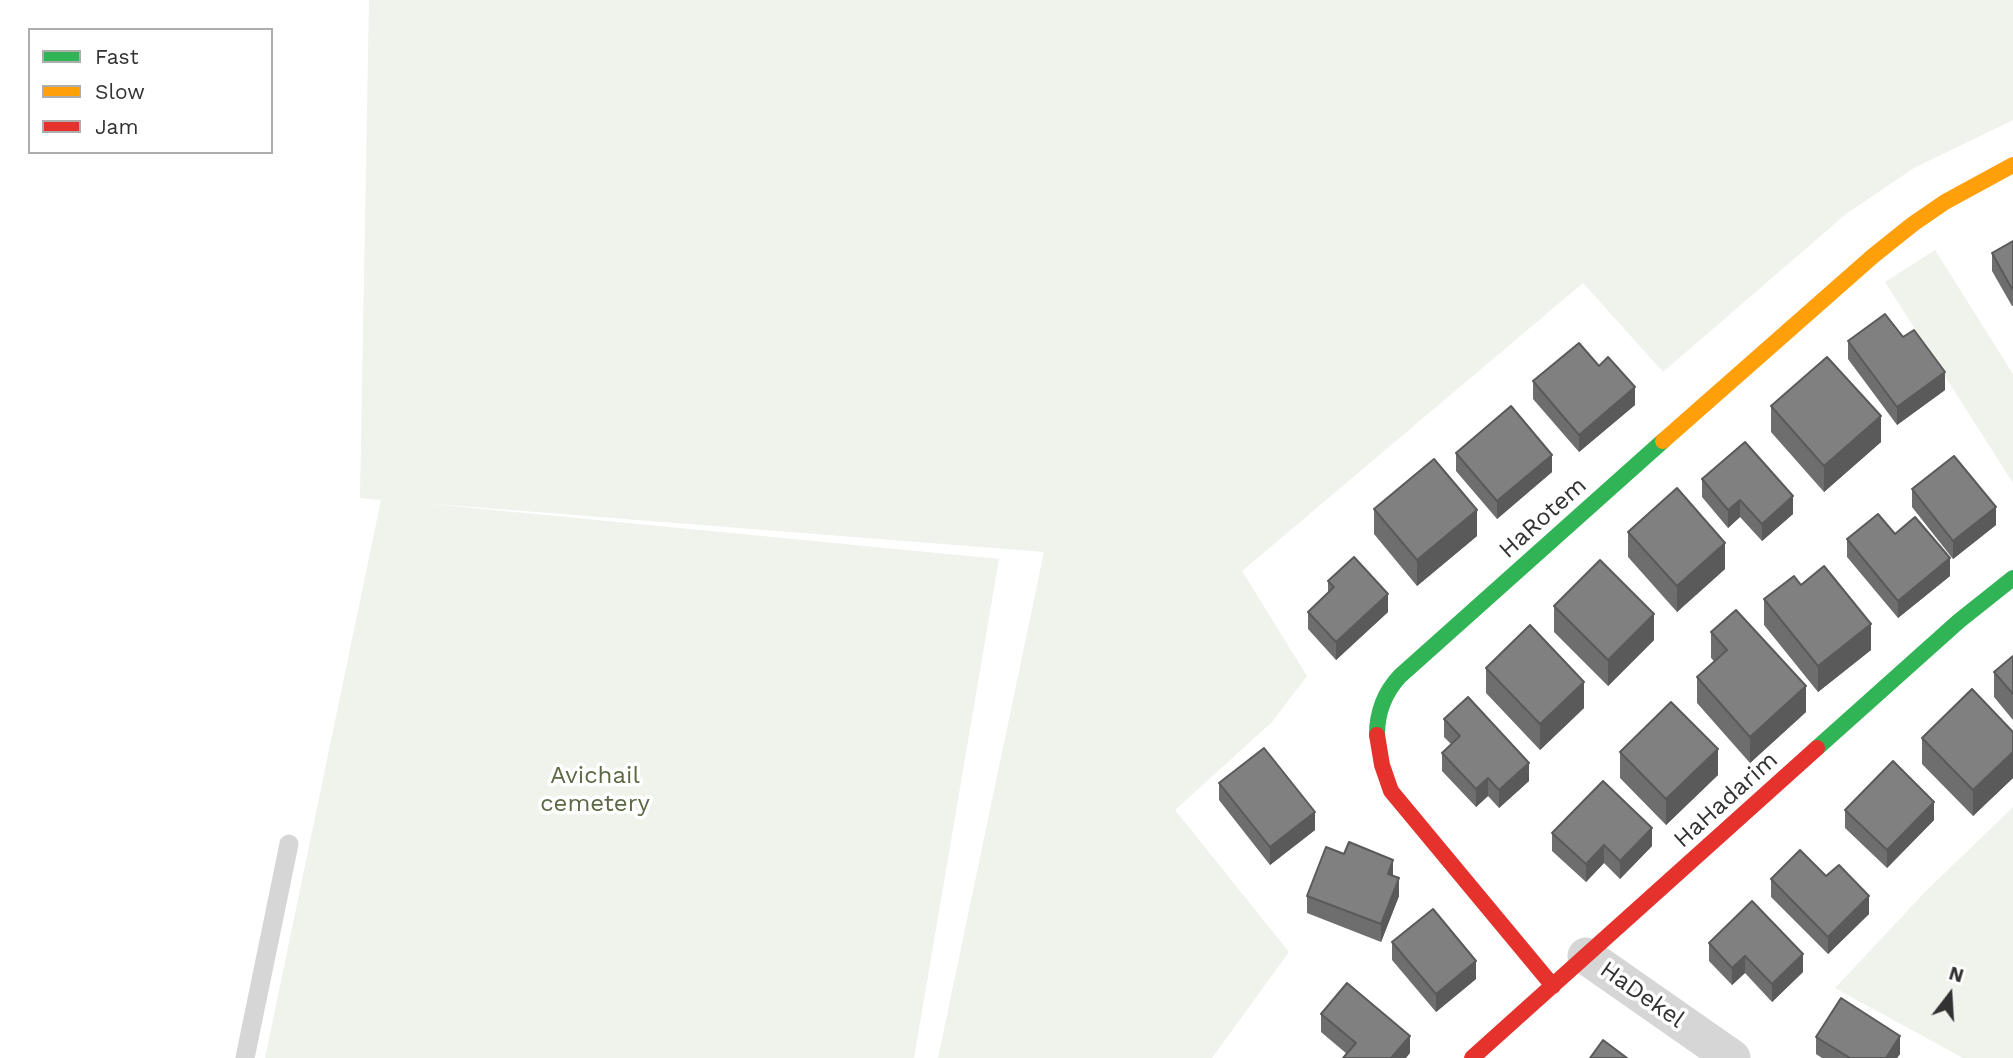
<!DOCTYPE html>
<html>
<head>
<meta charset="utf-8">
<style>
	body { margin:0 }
	#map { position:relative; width:2013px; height:1058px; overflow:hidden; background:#fff; font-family:"Work Sans",sans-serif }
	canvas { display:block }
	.legend { position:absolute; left:28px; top:28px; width:245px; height:126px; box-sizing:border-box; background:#fff; border:2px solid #adadad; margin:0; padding:9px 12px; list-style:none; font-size:21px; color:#323232 }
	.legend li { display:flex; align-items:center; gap:14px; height:35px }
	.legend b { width:35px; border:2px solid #adadad }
	.north { position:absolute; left:1915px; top:960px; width:70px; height:70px; -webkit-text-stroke:5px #fff; paint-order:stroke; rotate:17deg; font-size:19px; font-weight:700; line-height:28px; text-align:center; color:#323232 }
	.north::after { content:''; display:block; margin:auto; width:24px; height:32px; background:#323232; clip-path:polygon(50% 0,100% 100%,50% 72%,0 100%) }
</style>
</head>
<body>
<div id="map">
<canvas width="2013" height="1058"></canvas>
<ul class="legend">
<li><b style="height:9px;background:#30b455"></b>Fast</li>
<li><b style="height:9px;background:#ff9f0a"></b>Slow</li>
<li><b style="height:9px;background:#e5322d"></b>Jam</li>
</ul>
<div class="north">N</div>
</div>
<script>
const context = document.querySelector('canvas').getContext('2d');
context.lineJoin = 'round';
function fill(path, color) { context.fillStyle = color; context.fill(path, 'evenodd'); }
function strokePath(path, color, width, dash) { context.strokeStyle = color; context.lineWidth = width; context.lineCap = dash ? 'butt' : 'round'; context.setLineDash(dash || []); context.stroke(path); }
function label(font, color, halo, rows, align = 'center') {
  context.font = font + ' "Work Sans",sans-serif'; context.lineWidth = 7; context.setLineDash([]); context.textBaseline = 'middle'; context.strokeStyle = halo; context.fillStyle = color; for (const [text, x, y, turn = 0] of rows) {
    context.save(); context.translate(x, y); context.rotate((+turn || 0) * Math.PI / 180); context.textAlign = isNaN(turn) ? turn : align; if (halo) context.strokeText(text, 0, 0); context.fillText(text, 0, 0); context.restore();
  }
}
const green = new Path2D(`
	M369 0H2013V120L1914 168 1846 214 1663 372 1583 283 1242 571 1307 676 1272 722 1175 810 1289 952 1212 1058H938L1044 552 422 503 999 559 914 1058H265L381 500 360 498Z
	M1935 250 2013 374V483L1885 282Z
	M2013 807V1058H1963L1835 988 1926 891Z`);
const lane = new Path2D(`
	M245 1058 289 844`);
const street = new Path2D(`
	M1586 956 1732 1058`);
const fast = new Path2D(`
	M1377 735C1377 713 1385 692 1400 676L1663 441
	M1817 748 1959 621 2013 578`);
const slow = new Path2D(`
	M1663 441 1873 256 1913 224 1945 202 2013 165`);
const jam = new Path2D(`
	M1377 735 1382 765 1391 791 1553 986
	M1472 1058 1817 748`);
const wall = new Path2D(`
	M2013 241V306H2012L1992 271V253Z
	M1903 337 1945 390 1897 425 1848 359V341Z
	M1533 381 1635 405 1579 452 1533 399Z
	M1771 406 1881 442 1824 492 1771 432Z
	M1456 453 1552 472 1497 519 1456 471Z
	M1702 479 1793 514 1762 541 1740 517 1728 528 1702 497Z
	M1912 489 1996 525 1953 559 1912 507Z
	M1374 509 1477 536 1417 586 1374 534Z
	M1628 532 1725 569 1677 612 1628 557Z
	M1895 534 1950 576 1898 618 1847 557V539Z
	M1328 581 1388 612 1336 660 1308 629V612L1328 593Z
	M1801 585 1871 650 1818 692 1764 625V599Z
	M1554 606 1654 640 1608 686 1554 632Z
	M1711 632 1806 712 1750 763 1697 703V677L1714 661 1711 658Z
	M2013 656V720L1994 697V672Z
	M1486 668 1584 708 1540 750 1486 693Z
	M1444 719 1529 781 1499 808 1488 796 1476 807 1442 771V753L1451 744 1444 737Z
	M2013 732V778L1973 816 1922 764V738Z
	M1620 752 1718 775 1666 825 1620 778Z
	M1219 783 1315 830 1270 865 1219 800Z
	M1845 810 1934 820 1887 868 1845 828Z
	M1552 833 1652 846 1620 879 1604 863 1586 882 1552 851Z
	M1393 876 1399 896 1381 942 1307 913V896Z
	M1771 879 1869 914 1828 954 1771 897Z
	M1392 942 1476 979 1436 1012 1392 960Z
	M1709 943 1803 972 1772 1002 1745 973 1732 985 1709 961Z
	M1321 1014 1410 1053 1347 1054 1321 1032Z
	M1816 1037 1900 1054 1897 1058H1822L1816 1054Z`);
const shadedWall = new Path2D(`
	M1945 372V390L1897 425V407Z
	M1635 387V405L1579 452V435Z
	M1881 416V442L1824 492V466Z
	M1552 455V472L1497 519V501Z
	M1793 496V514L1762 541V524Z
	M1740 500V517L1728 528V510Z
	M1996 507V525L1953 559V541Z
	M1477 510V536L1417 586V560Z
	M1725 543V569L1677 612V586Z
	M1950 558V576L1898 618V601Z
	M1388 594V612L1336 660V642Z
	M1654 614V640L1608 686V660Z
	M1871 624V650L1818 692V666Z
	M1584 682V708L1540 750V724Z
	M1806 686V712L1750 763V737Z
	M1718 749V775L1666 825V799Z
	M2013 752V778L1973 816V790Z
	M1529 763V781L1499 808V790Z
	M1488 778V796L1476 807V789Z
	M1934 802V820L1887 868V850Z
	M1315 812V830L1270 865V847Z
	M1652 828V846L1620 879V861Z
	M1604 845V863L1586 882V864Z
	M1393 860V878L1388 874Z
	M1399 878V896L1381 942V924Z
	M1869 896V914L1828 954V937Z
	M1803 954V972L1772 1002V984Z
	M1745 956V973L1732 985V968Z
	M1476 961V979L1436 1012V994Z
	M1410 1036V1053L1406 1058H1391Z
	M1900 1036V1054L1897 1058H1886Z`);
const building = new Path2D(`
	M2013 241V288L2012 289 1992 253Z
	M1885 314 1903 337 1914 330 1945 372 1897 407 1848 341Z
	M1579 343 1599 366 1608 357 1635 387 1579 435 1533 381Z
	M1827 357 1881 416 1824 466 1771 406Z
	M1511 406 1552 455 1497 501 1456 453Z
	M1745 442 1793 496 1762 524 1740 500 1728 510 1702 479Z
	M1954 456 1996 507 1953 541 1912 489Z
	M1434 459 1477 510 1417 560 1374 509Z
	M1677 488 1725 543 1677 586 1628 532Z
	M1878 514 1895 534 1915 517 1950 558 1898 601 1847 539Z
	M1354 557 1388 594 1336 642 1308 612 1334 587 1328 581Z
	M1600 560 1654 614 1608 660 1554 606Z
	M1824 566 1871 624 1818 666 1764 599 1794 576 1801 585Z
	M1736 610 1806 686 1750 737 1697 677 1727 650 1711 632Z
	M1530 625 1584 682 1540 724 1486 668Z
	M2013 656V694L1994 672Z
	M1972 689 2013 732V752L1973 790 1922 738Z
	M1468 697 1529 763 1499 790 1488 778 1476 789 1442 753 1460 736 1444 719Z
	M1671 702 1718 749 1666 799 1620 752Z
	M1264 748 1315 812 1270 847 1219 783Z
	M1893 761 1934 802 1887 850 1845 810Z
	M1603 781 1652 828 1620 861 1604 845 1586 864 1552 833Z
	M1349 842 1393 860 1388 874 1399 878 1381 924 1307 896 1326 847 1344 854Z
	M1800 850 1826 876 1839 865 1869 896 1828 937 1771 879Z
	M1752 901 1803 954 1772 984 1745 956 1732 968 1709 943Z
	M1433 909 1476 961 1436 994 1392 942Z
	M1347 983 1410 1036 1391 1058H1343L1356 1043 1321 1014Z
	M1841 998 1900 1036 1886 1058H1850L1816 1037Z
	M1603 1040 1627 1058H1590Z`);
const streetNames = [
	["HaRotem",1543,518,-42],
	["HaHadarim",1726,800,-42],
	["HaDekel",1642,995,35]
];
const parkNames = [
	["Avichail",595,776],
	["cemetery",595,804]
];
fill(green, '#f0f2ec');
strokePath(lane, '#d6d6d6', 19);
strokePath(street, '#d6d6d6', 37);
strokePath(fast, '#30b455', 16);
strokePath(slow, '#ff9f0a', 16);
strokePath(jam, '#e5322d', 16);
fill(wall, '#6e6e6e');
fill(shadedWall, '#5a5a5a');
fill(building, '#808080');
strokePath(building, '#5a5a5a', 2);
label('24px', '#323232', '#fff', streetNames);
label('24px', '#5b6944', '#fff', parkNames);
</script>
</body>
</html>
